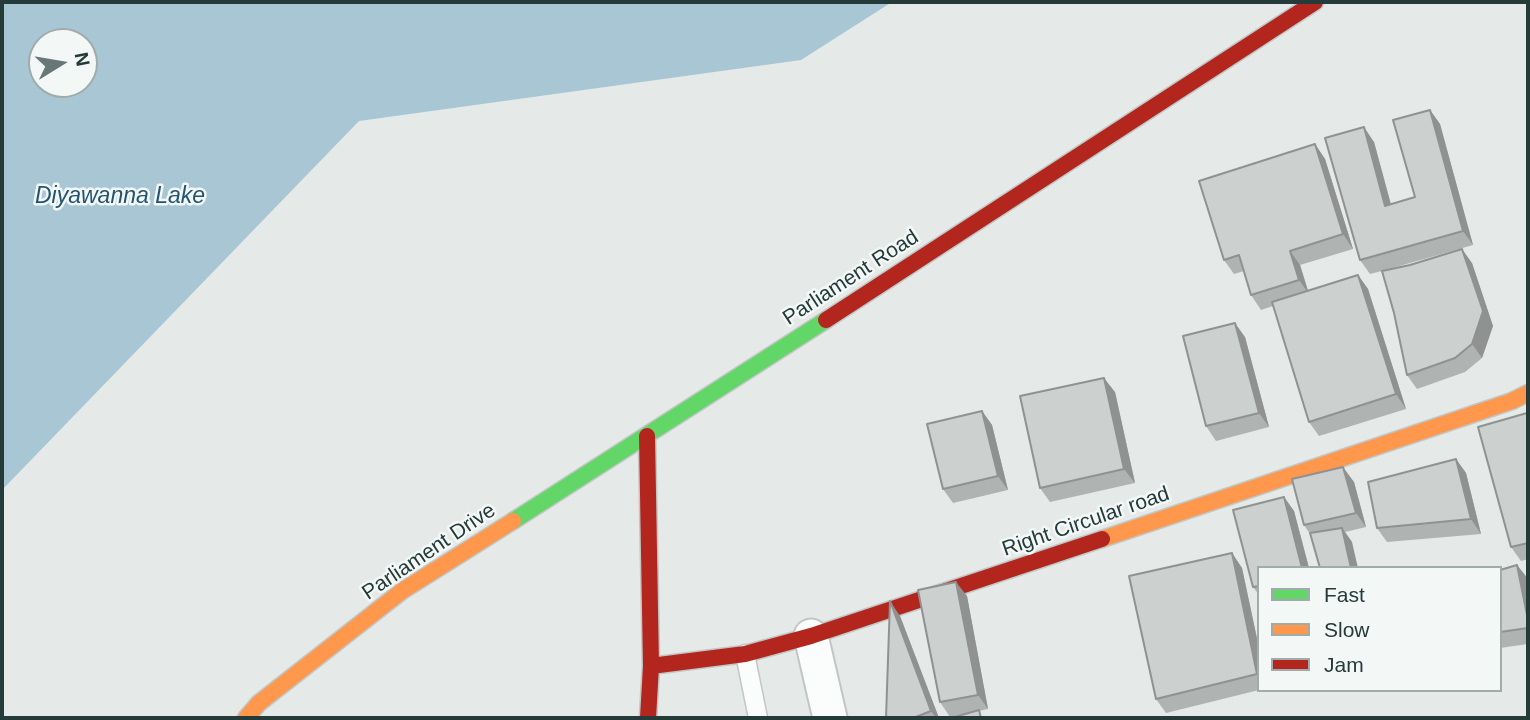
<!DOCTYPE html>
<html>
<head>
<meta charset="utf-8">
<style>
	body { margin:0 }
	#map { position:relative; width:1530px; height:720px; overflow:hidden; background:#e5e9e8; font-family:Helvetica,sans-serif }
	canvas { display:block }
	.frame { position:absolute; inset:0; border:4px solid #243b3a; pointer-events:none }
	.legend { position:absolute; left:1257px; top:566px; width:245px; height:126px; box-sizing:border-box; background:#f3f8f7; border:2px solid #a0acab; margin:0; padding:9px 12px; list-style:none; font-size:21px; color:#243b3a }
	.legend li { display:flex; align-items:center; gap:14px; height:35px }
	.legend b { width:35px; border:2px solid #a0acab }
	.north { position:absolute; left:28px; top:28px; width:70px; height:70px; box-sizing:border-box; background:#f3f8f7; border:2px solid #a0acab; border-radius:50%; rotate:79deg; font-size:19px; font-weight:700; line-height:28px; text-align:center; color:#243b3a }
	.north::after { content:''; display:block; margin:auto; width:24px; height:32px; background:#687877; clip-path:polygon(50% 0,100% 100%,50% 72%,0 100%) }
</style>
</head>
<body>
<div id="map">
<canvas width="1530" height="720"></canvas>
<div class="frame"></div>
<ul class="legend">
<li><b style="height:9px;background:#63d668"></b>Fast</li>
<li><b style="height:9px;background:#ff974d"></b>Slow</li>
<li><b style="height:9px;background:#b3261e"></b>Jam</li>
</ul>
<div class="north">N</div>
</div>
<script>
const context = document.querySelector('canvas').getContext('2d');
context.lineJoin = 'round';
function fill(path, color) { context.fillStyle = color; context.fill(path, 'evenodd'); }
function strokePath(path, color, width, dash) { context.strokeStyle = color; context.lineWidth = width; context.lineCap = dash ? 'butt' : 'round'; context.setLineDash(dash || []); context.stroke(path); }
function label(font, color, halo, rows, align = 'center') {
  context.font = font + ' Helvetica,sans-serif'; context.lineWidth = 5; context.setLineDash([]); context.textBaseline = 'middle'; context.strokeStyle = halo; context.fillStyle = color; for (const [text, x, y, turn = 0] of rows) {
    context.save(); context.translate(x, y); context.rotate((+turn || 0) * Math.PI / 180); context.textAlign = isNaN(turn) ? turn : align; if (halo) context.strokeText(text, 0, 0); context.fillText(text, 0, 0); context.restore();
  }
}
const water = new Path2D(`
	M2 2H892L801 60 359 121 2 490ZM42 42H84V84H42Z`);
const lane = new Path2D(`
	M745 654 758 718`);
const street = new Path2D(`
	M811 636 830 718`);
const fast = new Path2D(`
	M513 521 826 320`);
const slow = new Path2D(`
	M1102 539 1512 401 1528 393
	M246 718 259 703 402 591 513 521`);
const jam = new Path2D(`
	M826 320 1315 2
	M647 436 651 666 648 718
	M651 666 745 654 811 636 1102 539`);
const wall = new Path2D(`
	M1430 110 1440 124 1473 245 1382 271 1472 263 1493 326 1482 358 1465 372 1417 389 1407 375 1394 313 1382 271 1370 274 1360 260 1374 142 1391 204 1415 197Z
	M1315 144 1325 159 1353 249 1300 265 1308 291 1358 275 1368 289 1406 409 1319 436 1309 422 1273 306 1261 310 1251 295 1244 271 1234 274 1224 260Z
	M1245 337 1269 427 1216 441 1206 426Z
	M1115 392 1135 483 1050 502 1040 488Z
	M982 411 992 425 1008 490 953 503 943 489Z
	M1527 413 1528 415V559L1521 561 1511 547Z
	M1456 459 1466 473 1481 534 1387 542 1377 528Z
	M1354 482 1366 527 1345 532 1352 542 1310 534 1304 525Z
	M1284 497 1294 511 1309 568H1259V595L1253 587 1233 510Z
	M1232 553 1242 568 1259 648V690L1166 713 1156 699Z
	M1517 565 1528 579V644L1500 648V570Z
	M967 596 988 709 950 717 940 702Z
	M900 616 939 718H886Z`);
const shadedWall = new Path2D(`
	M1430 110 1440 124 1473 245 1463 231Z
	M1364 127 1374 142 1395 220 1385 206Z
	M1315 144 1325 159 1353 249 1343 234Z
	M1462 249 1472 263 1493 326 1482 358 1472 344Z
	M1290 251 1300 265 1309 294 1299 280Z
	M1358 275 1368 289 1406 409 1396 394Z
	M1235 323 1245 337 1269 427 1259 413Z
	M1104 378 1115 392 1135 483 1124 469Z
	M982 411 992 425 1008 490 998 476Z
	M1456 459 1466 473 1481 534 1471 519Z
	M1343 467 1354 482 1366 527 1356 513Z
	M1284 497 1294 511 1309 568H1302Z
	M1342 528 1352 542 1358 568H1351Z
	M1232 553 1242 568 1259 648V676L1257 674Z
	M1517 565 1528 579V620Z
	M956 582 967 596 988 709 978 695Z
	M890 601 900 616 939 718H936L931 711Z`);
const building = new Path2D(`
	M1430 110 1463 231 1360 260 1325 138 1364 127 1385 206 1415 197 1393 120Z
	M1315 144 1343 234 1290 251 1299 280 1251 295 1239 255 1224 260 1199 181Z
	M1462 249 1483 311 1472 344 1455 358 1407 375 1394 313 1382 271 1410 265Z
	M1358 275 1396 394 1309 422 1272 302Z
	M1235 323 1259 413 1206 426 1183 336Z
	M1104 378 1124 469 1040 488 1020 396Z
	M982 411 998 476 943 489 927 424Z
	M1527 413 1528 418V543L1511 547 1478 427Z
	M1456 459 1471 519 1377 528 1368 482Z
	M1343 467 1356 513 1304 525 1292 479Z
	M1284 497 1302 568H1259V586L1253 587 1233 510Z
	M1342 528 1351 568H1320L1310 533Z
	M1232 553 1257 674 1156 699 1129 576Z
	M1517 565 1528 620V628L1500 632V570Z
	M956 582 978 695 940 702 918 590Z
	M890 601 931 711 913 718H886Z
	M979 710 981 718H951Z`);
const streetNames = [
	["Parliament Road",851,278,-33],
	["Right Circular road",1086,522,-19],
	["Parliament Drive",429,552,-34]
];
const waterNames = [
	["Diyawanna Lake",120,197]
];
fill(water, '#a9c6d4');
strokePath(lane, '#c2c6c5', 21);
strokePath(street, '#c2c6c5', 37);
strokePath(fast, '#c0c7c5', 19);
strokePath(slow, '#c0c7c5', 19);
strokePath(jam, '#c0c7c5', 19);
strokePath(lane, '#fbfcfc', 18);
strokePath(street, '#fbfcfc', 33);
strokePath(fast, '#63d668', 16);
strokePath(slow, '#ff974d', 16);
strokePath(jam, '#b3261e', 16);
fill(wall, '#afb3b2');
fill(shadedWall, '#8f9291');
fill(building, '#ccd0cf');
strokePath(building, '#8f9291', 2);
label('21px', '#243b3a', '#f3f8f7', streetNames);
label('italic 23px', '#235572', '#f3f8f7', waterNames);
</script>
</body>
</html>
